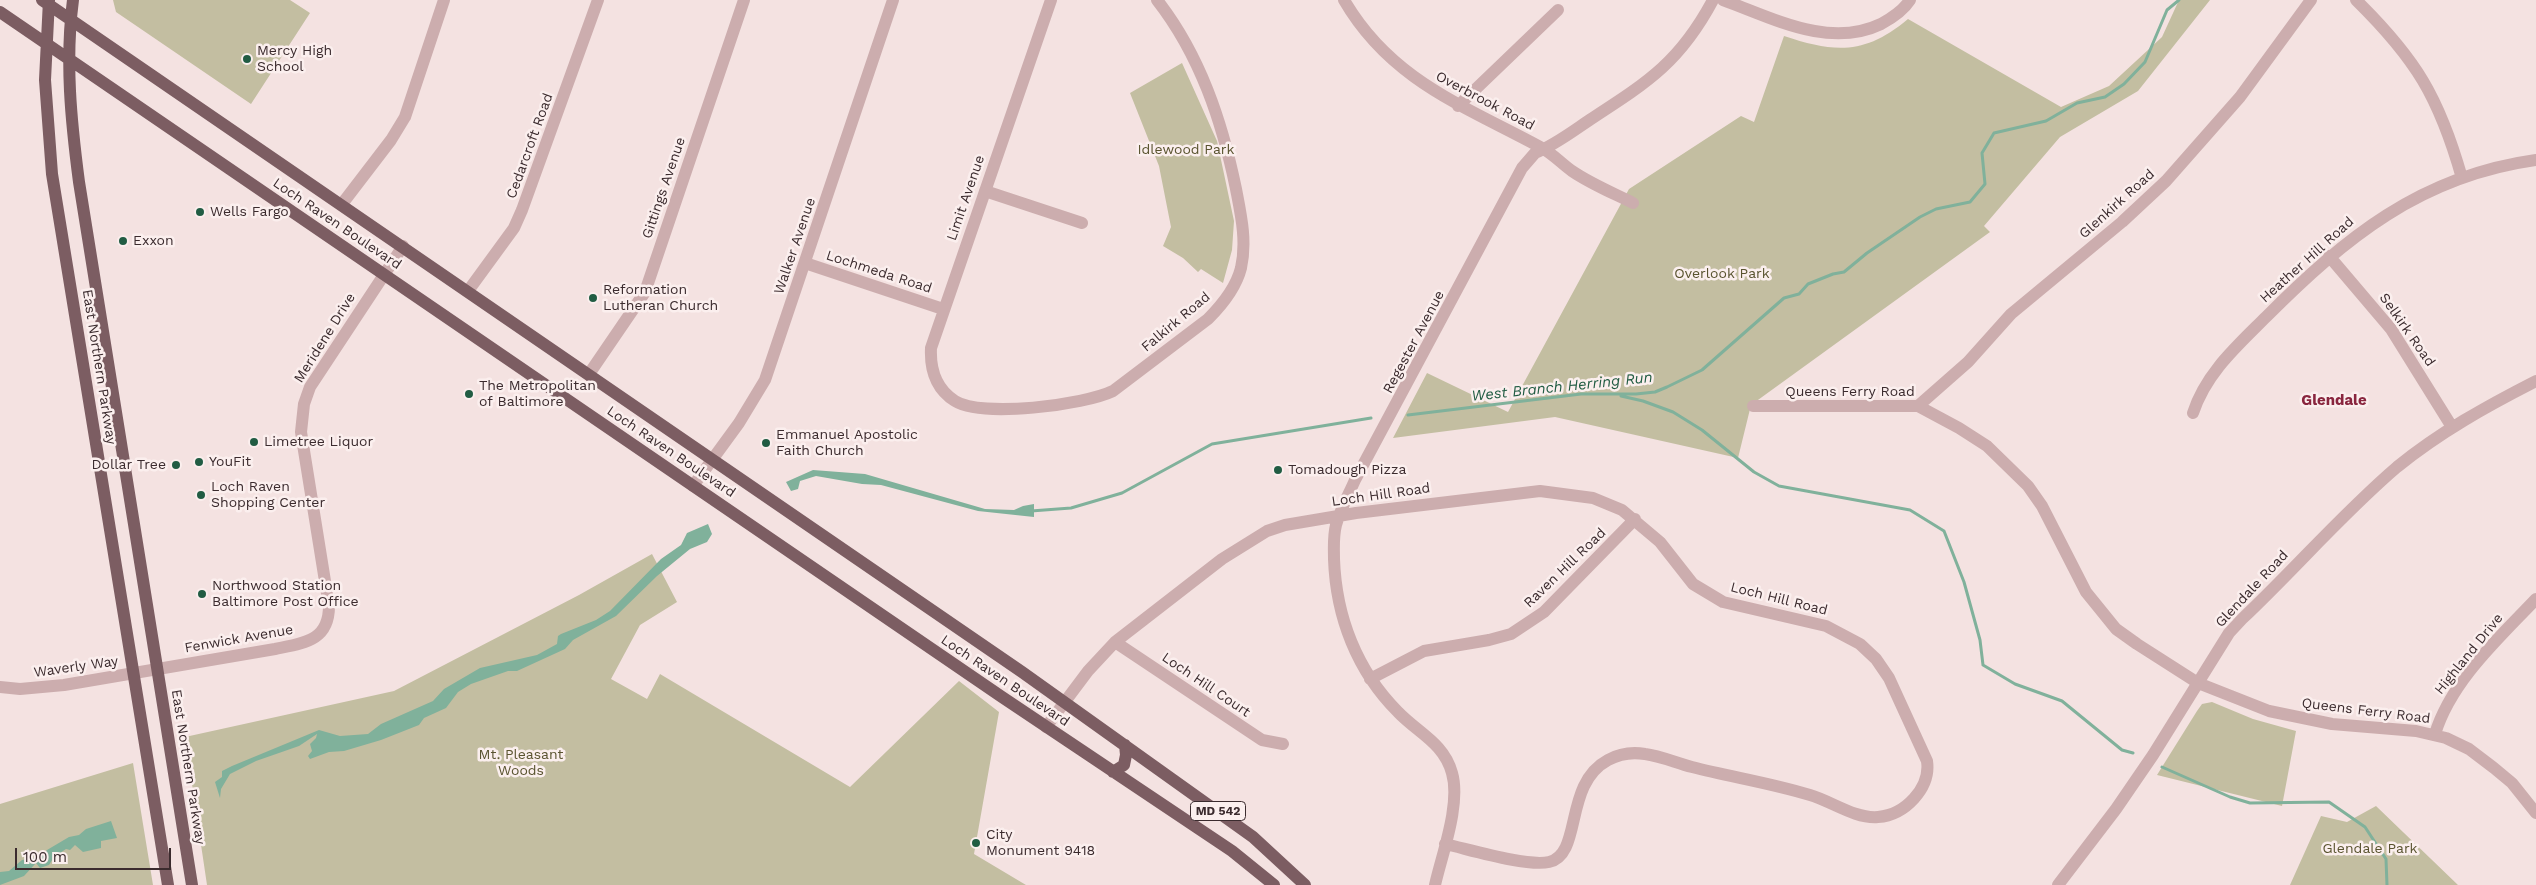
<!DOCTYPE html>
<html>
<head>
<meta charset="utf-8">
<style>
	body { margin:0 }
	#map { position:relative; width:2536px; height:885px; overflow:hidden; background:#f4e2e1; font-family:"Work Sans",sans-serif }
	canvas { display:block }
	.scale { position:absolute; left:15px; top:848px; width:156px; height:22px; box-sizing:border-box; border:2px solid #3b2b2e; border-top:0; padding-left:6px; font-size:15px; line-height:18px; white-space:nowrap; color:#3b2b2e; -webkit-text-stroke:4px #fbefee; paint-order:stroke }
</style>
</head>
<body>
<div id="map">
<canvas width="2536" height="885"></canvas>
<div class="scale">100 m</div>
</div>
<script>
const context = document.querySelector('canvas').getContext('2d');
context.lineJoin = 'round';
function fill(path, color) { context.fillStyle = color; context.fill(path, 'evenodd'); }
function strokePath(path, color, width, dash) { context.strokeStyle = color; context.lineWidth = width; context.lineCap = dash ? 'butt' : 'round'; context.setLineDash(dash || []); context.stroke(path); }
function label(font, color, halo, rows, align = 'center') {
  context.font = font + ' "Work Sans",sans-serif'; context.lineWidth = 5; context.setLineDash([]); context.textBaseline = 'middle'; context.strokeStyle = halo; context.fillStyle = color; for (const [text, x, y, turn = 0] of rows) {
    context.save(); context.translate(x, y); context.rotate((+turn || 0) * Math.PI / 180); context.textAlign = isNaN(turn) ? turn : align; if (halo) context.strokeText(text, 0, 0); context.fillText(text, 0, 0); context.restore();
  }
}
const green = new Path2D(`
	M113 0H290L310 13 251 104 116 12Z
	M2179 0H2210L2138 91 2060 137 1984 226 1990 232 1751 405 1738 458 1555 417 1393 438 1427 373 1508 412 1629 189 1741 116 1754 122 1784 36C1835 53 1865 55 1908 19L2061 107 2109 86 2162 37Z
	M1182 63 1217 141 1234 221 1232 250 1223 283 1201 269 1198 272 1183 258 1163 246 1171 227 1159 166 1130 93Z
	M652 554 677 602 640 625 611 679 647 699 660 674 850 787 959 681 999 712 974 854 1026 885H207L185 737 394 691 579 595Z
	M2212 702 2253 719 2296 731 2282 806 2157 775 2197 711 2202 704Z
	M133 763 153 885H0V804Z
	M2376 806 2458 885H2290L2321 816 2347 822Z`);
const water = new Path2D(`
	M813 470 865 474 985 509 1014 510 1023 506 1034 504V517L978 511 881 485 862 484 816 476 800 481 798 489 791 491 786 482Z
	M708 524 712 534 707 542 690 549 657 576 616 616 573 640 565 649 517 671H508L471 684 458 692 446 708 424 718 419 725 381 740 344 751 329 752 310 759 308 756 312 751 310 744 316 738 317 734 299 746 256 761 230 774 221 789 220 798 215 782 222 777V771L232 766 319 730 340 736 368 734 381 724 433 701 444 689 480 668 537 655 557 644 558 636 561 634 596 620 610 611 661 559 681 545 687 533Z
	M111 821 117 838 101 841V848L83 852 75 845 70 850 66 849 54 857 49 865 40 868 36 863 24 876 0 885V872L9 871 22 860 41 857 47 850 69 837 79 835 86 829Z`);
const stream = new Path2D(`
	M1621 396 1643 401 1673 412 1702 430 1754 472 1779 486 1910 510 1944 531 1964 582 1980 640 1983 665 2015 684 2062 701 2122 750 2133 753
	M1408 415 1581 394H1636L1655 392 1667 387 1702 370 1784 298 1799 294 1808 284 1833 274 1844 272 1867 253 1920 217 1936 209 1970 202 1985 184 1982 153 1994 133 2046 121 2077 103 2105 97 2124 84 2145 62 2167 10 2179 0
	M1031 511 1071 508 1122 493 1212 444 1371 418
	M2162 767 2230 797 2250 803 2329 802 2365 827 2386 859 2387 885`);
const minor = new Path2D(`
	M1051 0 931 348C930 369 936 389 955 401 982 418 1084 405 1113 391L1208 319C1223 304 1236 288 1241 268 1247 241 1241 215 1236 189 1222 121 1200 55 1157 0
	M1344 0C1391 81 1465 106 1542 148 1553 154 1562 164 1572 171 1591 184 1613 193 1633 203
	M1723 0C1773 18 1829 49 1881 24 1892 18 1903 11 1910 0
	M2356 0C2416 59 2439 97 2462 178
	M1458 106 1558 10
	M985 191 1082 223
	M342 204 391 140 405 117 444 0
	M2329 256 2391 329 2452 427
	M805 263 943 309
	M468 291 514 228 522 210 598 0
	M589 374 645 292 744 0
	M1753 406H1918L1959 428 1987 446 2028 486 2042 506 2086 592 2116 629 2137 644 2198 683 2269 711 2332 724 2416 731 2446 738 2469 749 2494 768 2512 783 2536 813
	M1918 406 1968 362 2011 314 2122 222 2166 181 2240 97 2311 0
	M2193 413C2206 373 2237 346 2266 317 2345 238 2420 176 2536 160
	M693 486 739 423 765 380 893 0
	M1115 642 1262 740 1283 744
	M1370 679 1424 651 1489 640 1511 634 1544 612 1635 519
	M0 687 20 689 64 685 275 649C304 643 329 641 329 606L301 432 304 404 310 387 403 246
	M1046 727 1088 671 1115 642 1222 559 1267 531 1285 525 1356 513 1540 491 1593 498 1622 510 1660 542 1693 584 1723 602 1826 626 1860 644 1876 659 1889 678 1927 761C1931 788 1905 815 1878 817 1855 819 1831 801 1810 795 1771 783 1731 777 1692 767 1676 763 1661 756 1645 754 1633 752 1619 754 1608 760 1563 784 1583 854 1549 862 1527 867 1468 849 1445 844
	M2435 734C2451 681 2499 638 2536 599
	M1435 885C1442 854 1461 804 1452 773 1444 743 1418 733 1398 712 1357 671 1336 617 1334 559 1334 548 1333 537 1336 525 1340 510 1349 494 1355 480L1522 168 1535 153C1555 145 1573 131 1591 119 1648 82 1680 62 1713 0
	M2058 885 2116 809 2153 755 2229 633 2242 619C2295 569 2342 514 2397 467 2440 432 2487 406 2536 381`);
const major = new Path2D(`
	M42 0 1022 672 1253 837 1305 885
	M49 0 45 80 52 174 168 885
	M73 0C65 61 71 121 79 182L192 885
	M0 12 1002 697 1232 851 1274 885
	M1113 772 1124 765 1126 755 1125 745`);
const markers = [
	[247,59,5,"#215c43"],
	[200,212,5,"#215c43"],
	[123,241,5,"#215c43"],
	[593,298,5,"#215c43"],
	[469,394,5,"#215c43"],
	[254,442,5,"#215c43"],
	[766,443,5,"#215c43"],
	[199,462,5,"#215c43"],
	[176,465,5,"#215c43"],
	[1278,470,5,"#215c43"],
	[201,495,5,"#215c43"],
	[202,594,5,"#215c43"],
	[976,843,5,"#215c43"]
];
const shields = [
	[1218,811,55]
];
const shieldNames = [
	["MD 542",1218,811]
];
const poiNames = [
	["Mercy High",257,51],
	["School",257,67],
	["Wells Fargo",210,212],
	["Exxon",133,241],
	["Reformation",603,290],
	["Lutheran Church",603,306],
	["The Metropolitan",479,386],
	["of Baltimore",479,402],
	["Emmanuel Apostolic",776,435],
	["Faith Church",776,451],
	["Limetree Liquor",264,442],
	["YouFit",209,462],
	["Dollar Tree",166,465,"right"],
	["Tomadough Pizza",1288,470],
	["Loch Raven",211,487],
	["Shopping Center",211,503],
	["Northwood Station",212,586],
	["Baltimore Post Office",212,602],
	["City",986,835],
	["Monument 9418",986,851]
];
const streetNames = [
	["Overbrook Road",1485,101,28],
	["Cedarcroft Road",530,146,-70],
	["Gittings Avenue",664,188,-71],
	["Limit Avenue",966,198,-71],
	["Glenkirk Road",2117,204,-42],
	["Loch Raven Boulevard",337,224,34],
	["Walker Avenue",795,246,-71],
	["Heather Hill Road",2307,260,-42],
	["Lochmeda Road",879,272,18],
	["Falkirk Road",1176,322,-40],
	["Selkirk Road",2407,330,55],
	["Meridene Drive",325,338,-58],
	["Regester Avenue",1414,342,-62],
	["East Northern Parkway",99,367,81],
	["Queens Ferry Road",1850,392],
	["Loch Raven Boulevard",671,452,34],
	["Loch Hill Road",1381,495,-8],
	["Raven Hill Road",1565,568,-44],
	["Glendale Road",2252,589,-47],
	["Loch Hill Road",1779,599,14],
	["Fenwick Avenue",239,639,-10],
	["Highland Drive",2469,654,-51],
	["Waverly Way",76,667,-8],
	["Loch Raven Boulevard",1005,681,34],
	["Loch Hill Court",1206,685,34],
	["Queens Ferry Road",2366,711,7],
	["East Northern Parkway",188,767,81]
];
const parkNames = [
	["Idlewood Park",1186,150],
	["Overlook Park",1722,274],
	["Mt. Pleasant",521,755],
	["Woods",521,771],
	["Glendale Park",2370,849]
];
const waterNames = [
	["West Branch Herring Run",1562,387,-6]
];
const neighbourhoodNames = [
	["Glendale",2334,401]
];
fill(green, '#c3bea1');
fill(water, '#80b19b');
strokePath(stream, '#80b19b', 3);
strokePath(minor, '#ccadae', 12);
strokePath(major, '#7c5d62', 12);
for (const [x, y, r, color] of markers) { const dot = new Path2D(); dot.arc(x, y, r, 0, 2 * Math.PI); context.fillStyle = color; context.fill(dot); strokePath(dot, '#fbefee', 2); }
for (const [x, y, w] of shields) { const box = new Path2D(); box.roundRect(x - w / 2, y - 9.5, w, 19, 4); context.fillStyle = '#fbefee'; context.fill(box); strokePath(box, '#3b2b2e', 1); }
label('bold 12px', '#3b2b2e', null, shieldNames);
label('14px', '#3b2b2e', '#fbefee', poiNames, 'left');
label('14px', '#3b2b2e', '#fbefee', streetNames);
label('14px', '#59532f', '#fbefee', parkNames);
label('italic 15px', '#215c43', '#fbefee', waterNames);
label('bold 15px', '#89253e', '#fbefee', neighbourhoodNames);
</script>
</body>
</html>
